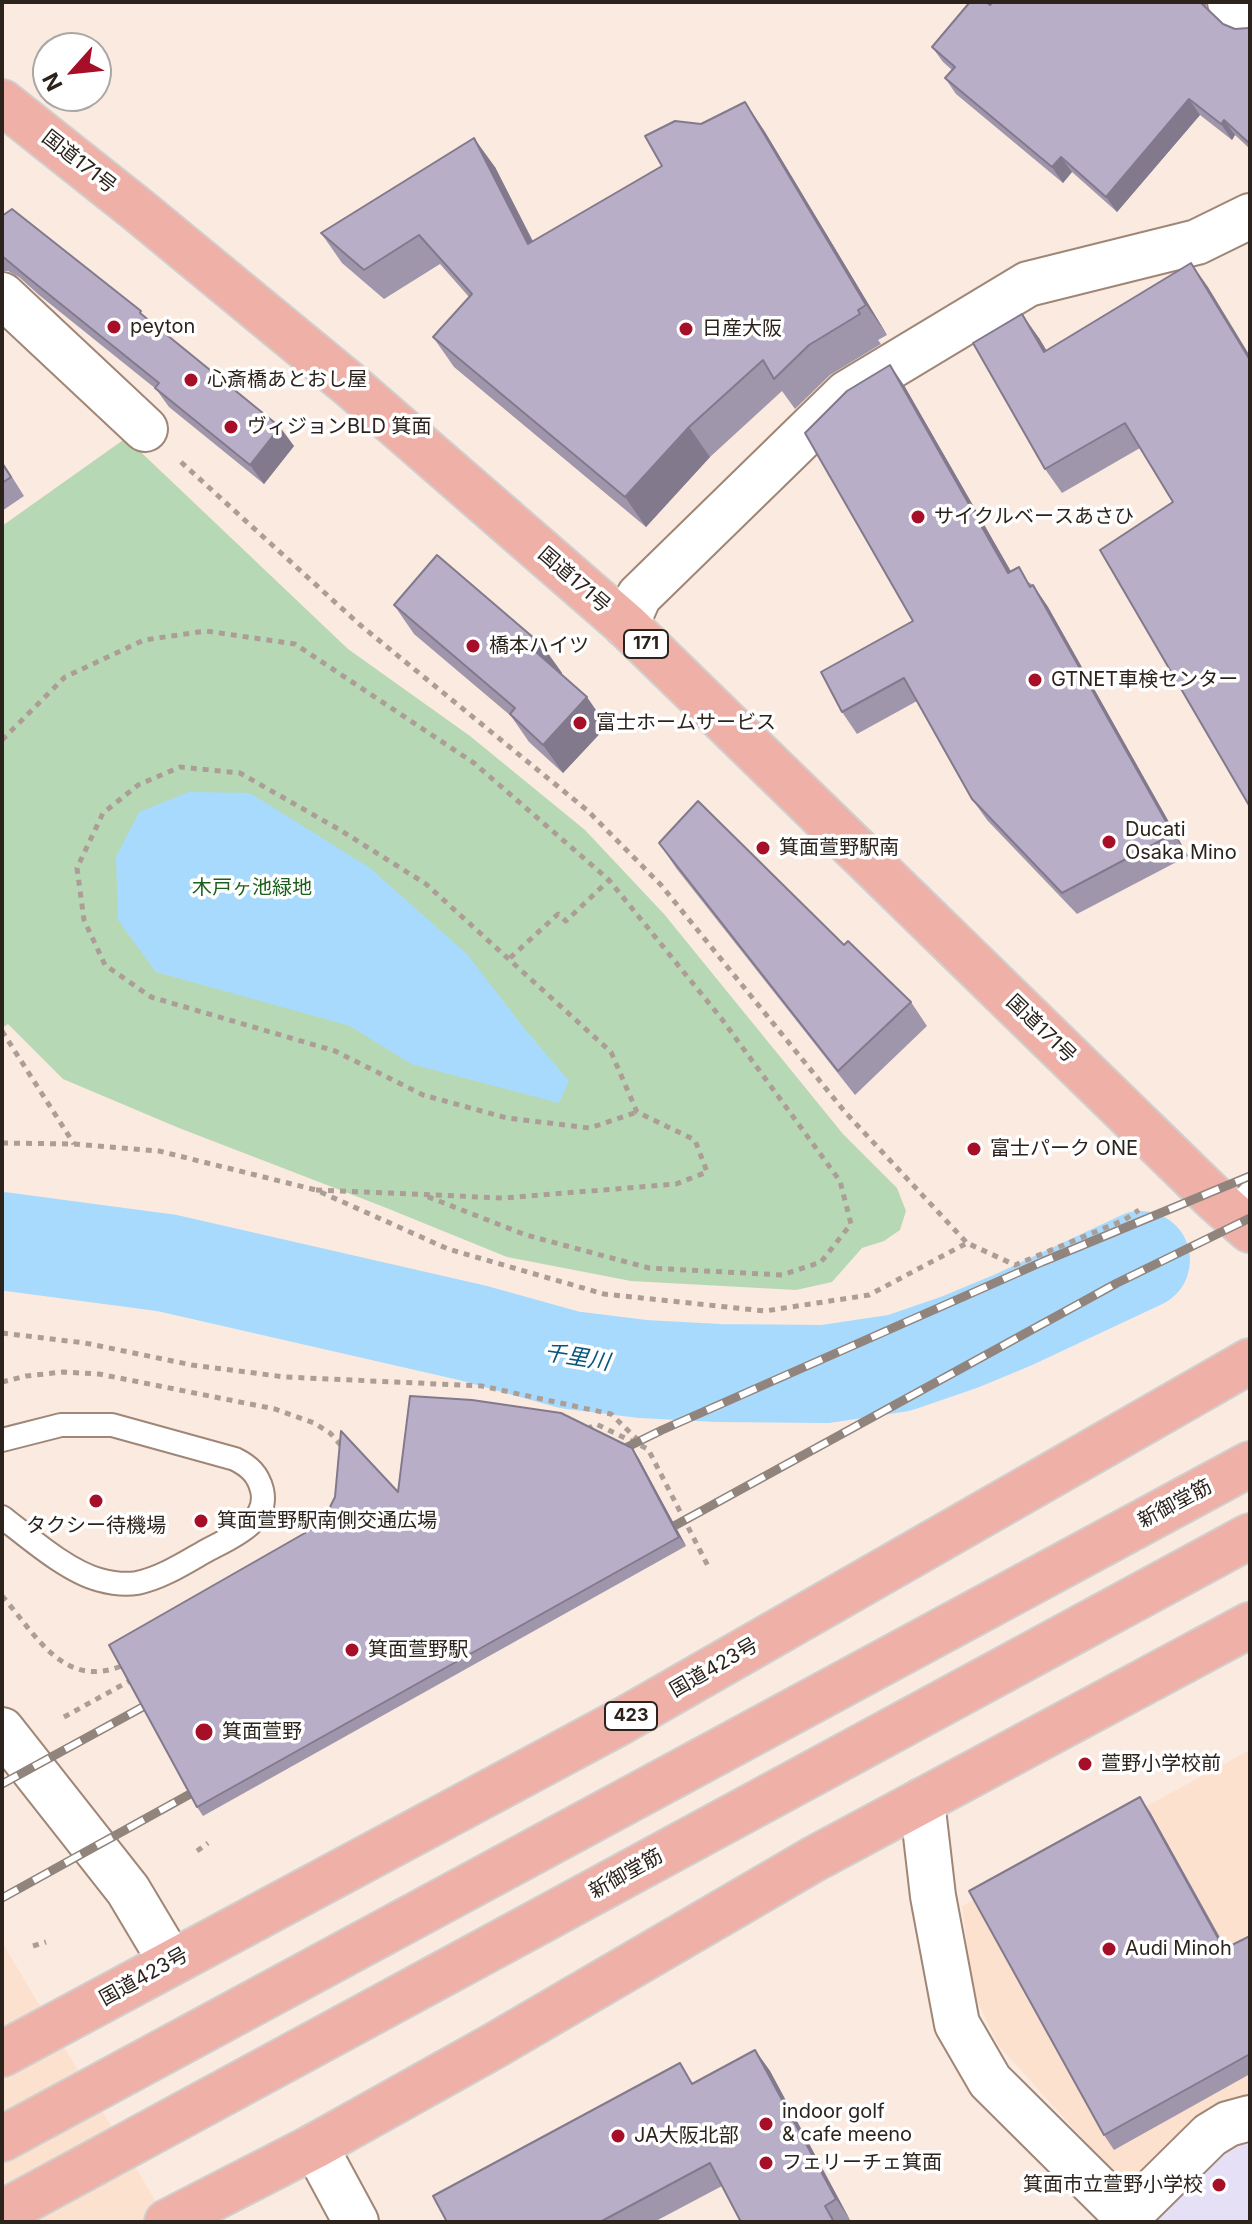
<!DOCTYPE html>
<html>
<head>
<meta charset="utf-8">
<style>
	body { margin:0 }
	#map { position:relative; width:1252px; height:2224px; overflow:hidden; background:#fbeae0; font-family:Inter,sans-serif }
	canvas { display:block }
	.frame { position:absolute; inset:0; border:4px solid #2d231d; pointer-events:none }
	.north { position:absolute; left:32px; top:32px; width:80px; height:80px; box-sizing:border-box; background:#fff; border:2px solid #aba7a5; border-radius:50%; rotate:243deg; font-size:22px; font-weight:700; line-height:32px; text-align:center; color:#2d231d }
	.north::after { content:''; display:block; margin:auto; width:28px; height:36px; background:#a70f29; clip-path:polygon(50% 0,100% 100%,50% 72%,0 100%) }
</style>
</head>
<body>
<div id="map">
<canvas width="1252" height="2224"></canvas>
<div class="frame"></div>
<div class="north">N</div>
</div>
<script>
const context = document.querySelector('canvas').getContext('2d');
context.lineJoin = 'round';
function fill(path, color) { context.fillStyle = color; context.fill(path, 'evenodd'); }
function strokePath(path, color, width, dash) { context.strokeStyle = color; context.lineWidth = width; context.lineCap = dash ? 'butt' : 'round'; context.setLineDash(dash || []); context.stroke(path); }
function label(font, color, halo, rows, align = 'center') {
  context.font = font + ' Inter,"Noto Sans JP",sans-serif'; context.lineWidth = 7; context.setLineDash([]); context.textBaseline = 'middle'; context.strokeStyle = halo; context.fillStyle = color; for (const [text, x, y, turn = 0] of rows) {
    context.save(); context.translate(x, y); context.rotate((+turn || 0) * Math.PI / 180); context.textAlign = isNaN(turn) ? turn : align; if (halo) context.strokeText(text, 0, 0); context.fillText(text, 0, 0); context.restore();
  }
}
const built = new Path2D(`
	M1250 1750V2100L1132 2193 998 2045 973 1992 962 1906Z
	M2 1942 168 2222H2Z`);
const education = new Path2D(`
	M1250 2138V2222H1149L1231 2141Z`);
const green = new Path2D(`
	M126 438 348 649 470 736 585 830 664 914 843 1134 897 1188 906 1211 900 1230 884 1241 862 1248 832 1282 796 1290 631 1281 507 1257 384 1207 179 1128 63 1079 8 1024 2 1028V590L4 589 2 585V526Z`);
const water = new Path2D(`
	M189 792 250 793 370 868 467 954 524 1028 569 1081 559 1103 411 1064 350 1026 156 972 118 920 116 857 139 812Z`);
const river = new Path2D(`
	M2 1241 167 1263 473 1333 570 1360 643 1369 718 1373 825 1374 899 1363 960 1342 1013 1320 1141 1260`);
const path = new Path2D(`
	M181 462 359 624 588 811 661 885 845 1112 967 1243
	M2 740 65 677 144 640 206 631 295 644 474 763 609 880 721 1018 840 1181 851 1224 821 1262 782 1275 649 1268 526 1235 426 1196
	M510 958 558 914 566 921 609 880
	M2 1031 74 1144
	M2 1143 74 1144 159 1151 316 1190 448 1249 604 1294 765 1311 869 1295 967 1243 1015 1265 1124 1220 1139 1210
	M316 1190 504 1198 676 1184 707 1172 695 1140 637 1112 611 1052 426 884 340 830 240 773 180 767 138 785 103 813 77 868 84 920 105 965 151 997 335 1051 423 1095 507 1118 590 1128 637 1112
	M2 1333 85 1343 192 1365 285 1377 482 1386 611 1414 642 1444
	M2 1382 26 1376 63 1372 99 1374 275 1409 314 1423 330 1433 344 1449
	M587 1429 596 1424 648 1449 709 1568
	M2 1596C36 1634 63 1691 124 1665
	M64 1717 133 1679
	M197 1851 208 1843
	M33 1946 46 1942`);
const service = new Path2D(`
	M1230 1213 1250 1192
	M2 1440 61 1425H112L235 1459C249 1466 258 1474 262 1490 270 1524 227 1539 204 1552 183 1564 161 1578 137 1583 125 1585 111 1583 100 1580 68 1572 28 1537 2 1517`);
const minor = new Path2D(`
	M1230 2 1250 20
	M2 295 145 429
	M626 625 639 596 847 393 1028 284 1197 242 1250 216
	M922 1801 933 1896 957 2024 990 2081 1127 2217V2222
	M1127 2217 1210 2135 1228 2124 1250 2118`);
const tertiary = new Path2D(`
	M2 1730 128 1890 171 1962
	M315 2146 356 2222`);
const trunk = new Path2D(`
	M2 102 138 210 349 384 626 625 1216 1200 1250 1230
	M2 2054 622 1721 1250 1361
	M2 2139 1250 1464
	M2 2213 1250 1536
	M167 2222 315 2146 492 2047 814 1859 1250 1625`);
const rail = new Path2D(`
	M609 1456 662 1430 1042 1262 1250 1176
	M654 1537 1117 1283 1250 1218
	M2 1784 161 1697
	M2 1898 210 1783`);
const wall = new Path2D(`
	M993 2H1206V9L1223 24 1235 29 1248 28 1250 26V149L1235 135 1232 140 1200 115 1117 212 1072 172 1063 183 956 94 945 78 952 70 943 62 932 47Z
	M745 102 765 132 887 335 878 340 881 344 830 375 795 409 782 391 710 457 646 527 454 367 433 337 469 297 440 264 384 299 342 263 321 233 495 167 533 241 662 166 701 124Z
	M2 216 148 320 294 446 264 484 169 407 156 389 39 295 19 277 8 271H2Z
	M1208 287 1173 502 1140 448 1062 493 1045 469 1039 338 1047 351Z
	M890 365 905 387 1011 572 1033 585 1048 607 1188 856 1077 914 987 820 972 799 917 701 857 734 842 712 913 621Z
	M2 461 24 496 2 511Z
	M394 605 542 645 562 673 561 675 607 726 563 773 529 742 511 716 414 634Z
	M659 843 844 945 911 1002 927 1026 855 1095 676 868Z
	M638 1457 686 1546 203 1816 197 1807 312 1529 326 1515 398 1492Z
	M1150 1812 1226 1948 1250 1936V2074L1114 2150 1104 2135Z
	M755 2050 770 2071 850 2220 848 2222H741L722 2186 654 2222H447L694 2082Z`);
const shadedWall = new Path2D(`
	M1189 99 1200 115 1117 212 1106 197Z
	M745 102 765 132 887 335 866 305Z
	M1224 120 1235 135 1232 140 1221 124Z
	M474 138 495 167 549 274 528 244Z
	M1061 157 1072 172 1063 183 1052 167Z
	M1191 263 1208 287 1250 356V360Z
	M1022 314 1039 338 1061 376 1044 352Z
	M890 365 905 387 1024 594 1008 573Z
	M280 427 294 446 264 484 250 465Z
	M689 427 710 457 646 527 625 497Z
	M1033 585 1048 607 1188 856 1173 834Z
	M542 645 562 673 556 681 536 652Z
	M587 697 607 726 563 773 543 745Z
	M632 1448 638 1457 686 1546 679 1537Z
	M1140 1797 1150 1812 1234 1964 1224 1949Z
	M755 2050 770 2071 850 2220 836 2199Z`);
const building = new Path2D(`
	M970 2H986L990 5 993 2H1200L1223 24 1235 29 1248 28 1250 26V144L1224 120 1221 124 1189 99 1106 197 1061 157 1052 167 945 78 955 67 932 47Z
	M745 102 866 305 858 310 860 314 809 345 774 379 763 360 689 427 625 497 433 337 472 294 419 235 364 270 321 233 474 138 528 244 662 166 645 136 675 121 701 124Z
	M12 209 141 311 140 313 280 427 250 465 155 388 159 383 26 276 2 256V216Z
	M1191 263 1250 360V807L1100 550 1173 502 1125 423 1045 469 973 343 1022 314 1044 352Z
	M890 365 1008 573 1019 567 1030 587 1033 585 1173 834 1062 893 972 799 904 678 842 712 821 672 913 621 805 433 847 391Z
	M2 463 11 477 2 483Z
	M437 555 542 645 536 652 587 697 543 745 510 714 515 708 394 605Z
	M698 801 844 945 848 941 911 1002 838 1071 659 843Z
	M410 1396 472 1400 561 1413 632 1448 679 1537 197 1807 109 1645 312 1529 326 1515 335 1497 341 1431 398 1492Z
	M1140 1797 1224 1949 1250 1936V2054L1104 2135 969 1891Z
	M755 2050 836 2199 825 2206 834 2222H741L710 2163 600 2222H447L433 2196 680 2063 692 2084Z`);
const markers = [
	[114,327,8,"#a70f29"],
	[686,329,8,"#a70f29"],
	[191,380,8,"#a70f29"],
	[231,427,8,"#a70f29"],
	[918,517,8,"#a70f29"],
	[473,646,8,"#a70f29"],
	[1035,680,8,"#a70f29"],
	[580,723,8,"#a70f29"],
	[1109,842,8,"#a70f29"],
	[763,848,8,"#a70f29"],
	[974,1149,8,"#a70f29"],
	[96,1501,8,"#a70f29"],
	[201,1521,8,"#a70f29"],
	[352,1650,8,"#a70f29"],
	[204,1732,10,"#a70f29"],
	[1085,1764,8,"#a70f29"],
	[1109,1949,8,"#a70f29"],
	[766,2124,8,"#a70f29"],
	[618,2136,8,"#a70f29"],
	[766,2163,8,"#a70f29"],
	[1219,2185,8,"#a70f29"]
];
const shields = [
	[646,644,44],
	[631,1716,52]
];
const shieldNames = [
	["171",646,644],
	["423",631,1716]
];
const streetNames = [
	["国道171号",79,162,38],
	["国道171号",574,580,41],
	["国道171号",1041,1029,44],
	["新御堂筋",1175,1504,-28],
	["国道423号",714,1668,-30],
	["新御堂筋",626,1874,-29],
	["国道423号",144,1977,-29]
];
const poiNames = [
	["peyton",130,327],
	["日産大阪",702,329],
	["心斎橋あとおし屋",207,380],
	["ヴィジョンBLD 箕面",247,427],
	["サイクルベースあさひ",934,517],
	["橋本ハイツ",489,646],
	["GTNET車検センター",1051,680],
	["富士ホームサービス",596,723],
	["Ducati",1125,830],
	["Osaka Mino",1125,853],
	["箕面萱野駅南",779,848],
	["富士パーク ONE",990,1149],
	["箕面萱野駅南側交通広場",217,1521],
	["タクシー待機場",96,1526,"center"],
	["箕面萱野駅",368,1650],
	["箕面萱野",222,1732],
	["萱野小学校前",1101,1764],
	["Audi Minoh",1125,1949],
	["indoor golf",782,2112],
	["& cafe meeno",782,2135],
	["JA大阪北部",634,2136],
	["フェリーチェ箕面",782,2163],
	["箕面市立萱野小学校",1203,2185,"right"]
];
const parkNames = [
	["木戸ヶ池緑地",252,888]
];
const waterNames = [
	["千里川",577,1358,9]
];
fill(built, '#fce1cf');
fill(education, '#e6e0f6');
fill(green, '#b7d8b5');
fill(water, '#a8dafd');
strokePath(river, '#a8dafd', 98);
strokePath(service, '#9f8676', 26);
strokePath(minor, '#9f8676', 48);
strokePath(tertiary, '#9f8676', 48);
strokePath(trunk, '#d1cfcd', 48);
strokePath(path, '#ac9e96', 5, [6, 6]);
strokePath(service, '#fff', 22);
strokePath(minor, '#fff', 44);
strokePath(tertiary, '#fff', 44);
strokePath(trunk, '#efb0a7', 44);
strokePath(rail, '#91847c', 9);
strokePath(rail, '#fff', 6, [18]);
fill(wall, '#9f96ac');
fill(shadedWall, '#827a8c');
fill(building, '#b9aec8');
strokePath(building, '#827a8c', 2);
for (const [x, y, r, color] of markers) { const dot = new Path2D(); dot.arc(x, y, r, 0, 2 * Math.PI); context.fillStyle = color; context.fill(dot); strokePath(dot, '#fff', 3); }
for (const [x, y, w] of shields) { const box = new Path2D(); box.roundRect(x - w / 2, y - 14, w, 28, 6); context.fillStyle = '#fff'; context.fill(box); strokePath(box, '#2d231d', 2); }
label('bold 18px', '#2d231d', null, shieldNames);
label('20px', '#2d231d', '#fff', streetNames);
label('20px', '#2d231d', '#fff', poiNames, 'left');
label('20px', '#1c5e1c', '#fff', parkNames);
label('italic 22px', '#08567f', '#fff', waterNames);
</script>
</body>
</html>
